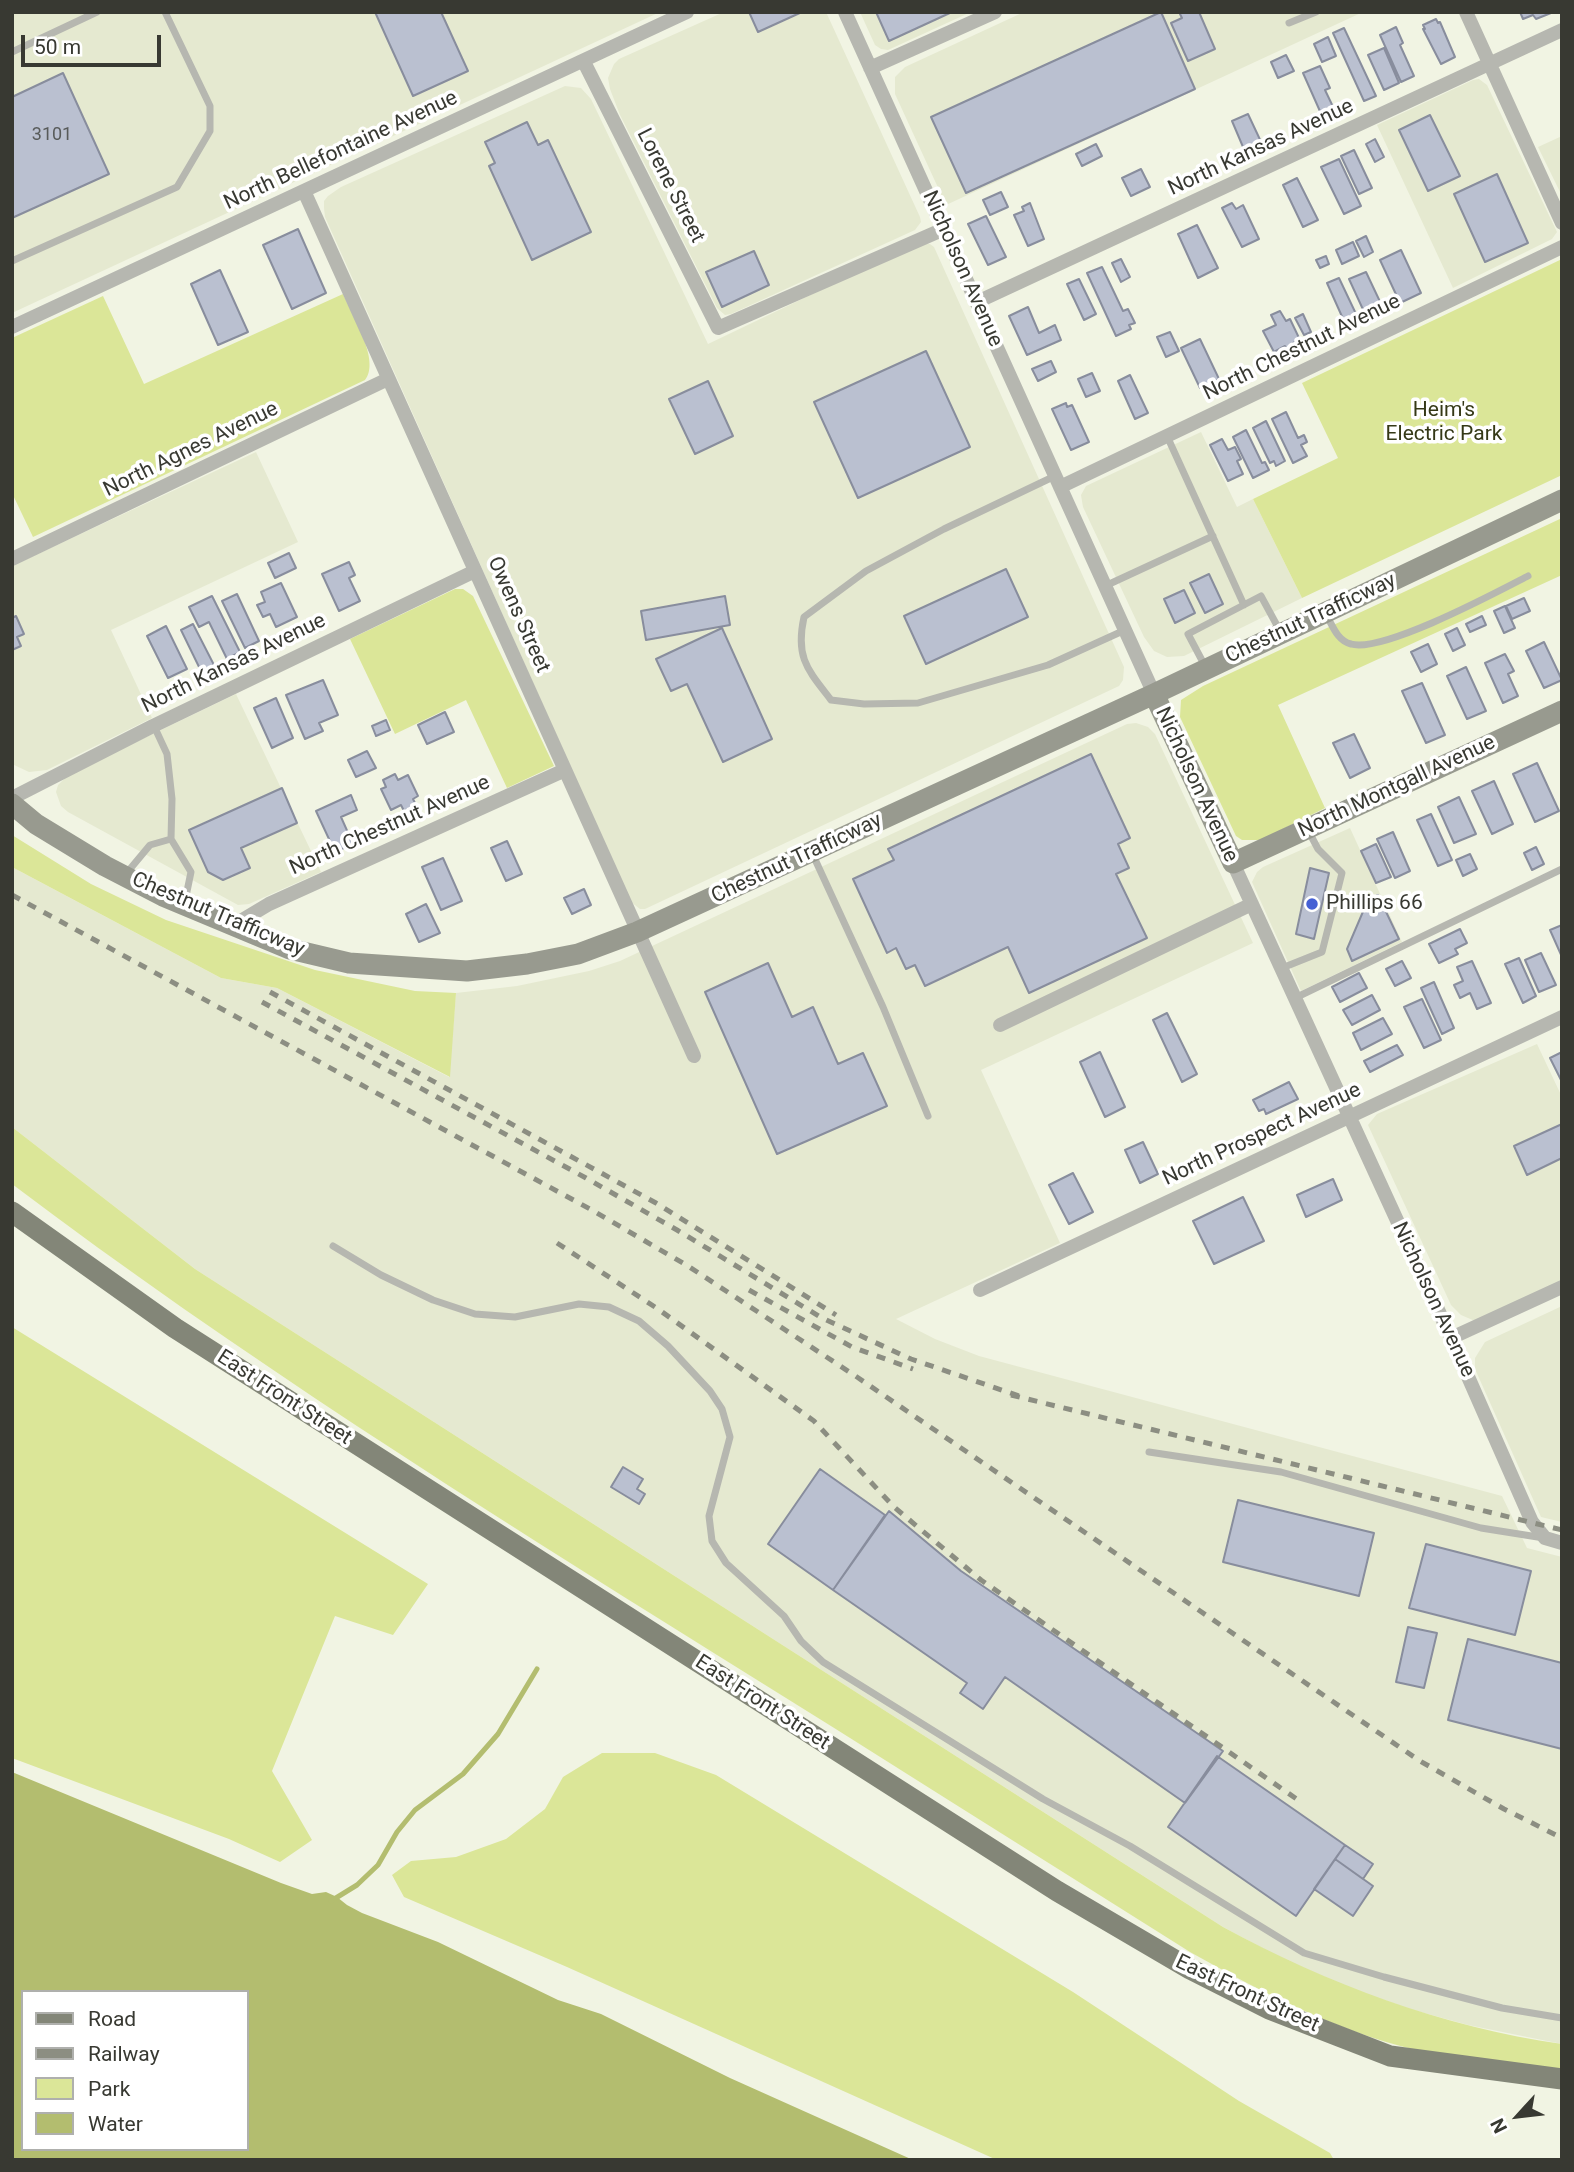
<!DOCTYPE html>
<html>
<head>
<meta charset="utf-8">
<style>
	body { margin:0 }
	#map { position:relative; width:1574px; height:2172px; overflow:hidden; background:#f1f4e3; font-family:Roboto,sans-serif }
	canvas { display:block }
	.frame { position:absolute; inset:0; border:14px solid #383932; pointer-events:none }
	.legend { position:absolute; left:21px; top:1990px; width:228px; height:161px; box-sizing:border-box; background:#fff; border:2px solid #afb0ad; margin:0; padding:9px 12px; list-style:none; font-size:21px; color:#383932 }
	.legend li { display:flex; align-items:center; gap:14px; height:35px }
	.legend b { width:35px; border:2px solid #afb0ad }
	.north { position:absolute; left:1483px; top:2081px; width:70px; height:70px; -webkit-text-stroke:5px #fff; paint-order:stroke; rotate:243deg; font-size:19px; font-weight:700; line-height:28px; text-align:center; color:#383932 }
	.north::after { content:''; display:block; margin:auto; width:24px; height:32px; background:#383932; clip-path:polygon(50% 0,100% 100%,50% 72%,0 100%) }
	.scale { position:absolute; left:21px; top:35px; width:140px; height:32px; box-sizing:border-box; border:4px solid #383932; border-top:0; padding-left:9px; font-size:21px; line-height:24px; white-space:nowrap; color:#383932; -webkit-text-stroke:5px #fff; paint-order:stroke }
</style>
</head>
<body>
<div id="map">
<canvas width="1574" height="2172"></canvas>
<div class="frame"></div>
<ul class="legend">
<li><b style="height:9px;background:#838678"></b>Road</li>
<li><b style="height:9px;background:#8c8e82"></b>Railway</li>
<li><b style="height:19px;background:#dbe698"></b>Park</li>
<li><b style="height:19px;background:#b3bd6f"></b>Water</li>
</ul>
<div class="north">N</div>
<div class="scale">50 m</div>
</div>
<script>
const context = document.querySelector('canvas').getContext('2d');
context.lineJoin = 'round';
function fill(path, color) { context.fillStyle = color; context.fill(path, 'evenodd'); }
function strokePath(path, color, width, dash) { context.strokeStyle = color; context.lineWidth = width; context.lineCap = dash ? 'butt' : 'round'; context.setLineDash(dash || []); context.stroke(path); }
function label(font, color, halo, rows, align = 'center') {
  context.font = font + ' Roboto,sans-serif'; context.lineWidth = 7; context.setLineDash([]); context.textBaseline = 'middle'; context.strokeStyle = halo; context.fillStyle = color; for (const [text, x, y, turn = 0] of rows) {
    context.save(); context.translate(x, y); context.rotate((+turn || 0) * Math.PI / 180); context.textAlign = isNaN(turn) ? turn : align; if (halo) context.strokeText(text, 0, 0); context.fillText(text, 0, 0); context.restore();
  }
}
const built = new Path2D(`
	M12 12H660L12 313Z
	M724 12H826L920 217 921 222 915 230 731 314 725 315 717 308 620 115 610 89 608 78 614 64 619 59Z
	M860 12H971L888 50 881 49 875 45Z
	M1024 12H1363L946 205 895 94V77L905 67Z
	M1479 79 1487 85 1557 232 1552 239 1453 288 1377 125 1473 80Z
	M565 86 581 88 591 99 708 344 919 243 930 244 934 247 1124 667 1123 680 1119 686 645 909H640L631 902 325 217 324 208V201L328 196 341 187Z
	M1562 136V196L1538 147Z
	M1201 432 1237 507 1253 499 1302 598 1184 656 1167 657 1154 651 1144 637 1083 507 1081 495 1086 486Z
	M256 452 298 542 111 630 152 718 47 770 29 772 12 764V566Z
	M236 694 321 872 249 904 238 905 68 812 61 806 56 792 58 785 69 774Z
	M1136 723 1148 727 1155 734 1253 943 981 1070 1060 1243 896 1319 935 1339 979 1356 1502 1496 1527 1548 1562 1557V2044L1468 2025 1413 2010 1352 1989 1277 1956 1223 1927 195 1269 12 1127V867L221 978 277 988 449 1077 456 993 517 986 589 971 620 961 1127 724Z
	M1350 828 1402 942 1301 991 1252 882 1257 872 1263 867Z
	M1537 1044 1562 1097V1282L1475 1321 1461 1315 1451 1305 1368 1125 1377 1114Z
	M1562 1306V1522L1541 1517 1475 1369V1358L1485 1342Z`);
const green = new Path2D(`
	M1562 259V475L1302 598 1253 499 1338 458 1302 383Z
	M343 294C352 315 381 361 365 380L33 537 12 493V338L103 296 144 384Z
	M1562 518V575L1278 705 1325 808 1261 840H1242L1236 836 1180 717 1181 700 1203 686Z
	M455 589H463L473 596 554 766 507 788 466 700 395 734 350 639Z
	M12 835 91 884 166 920 315 970 415 991 456 993 450 1077 277 988 221 978 12 867Z
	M12 1127 195 1269 1223 1927C1328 1984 1442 2027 1562 2044V2069C1520 2064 1476 2063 1435 2054 1347 2037 1267 1995 1190 1952 1032 1853 875 1753 717 1655 477 1505 238 1355 12 1184Z
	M12 1327 428 1584 393 1635 335 1616 272 1771 312 1840 280 1862 229 1839 12 1758Z
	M602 1753H655L716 1775 1073 1992 1239 2101 1330 2153 1334 2160H997L567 1967 404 1897 392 1875 411 1861 456 1857 506 1839 545 1809 563 1777Z`);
const water = new Path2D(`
	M12 1772 281 1883 312 1894 326 1892 337 1897 347 1905 362 1913 438 1942 558 2000 601 2014 730 2078 913 2160H12ZM23 1992H247V2149H23Z`);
const stream = new Path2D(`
	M331 1901 357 1885 378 1865 397 1832 415 1810 463 1774 498 1734 537 1669`);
const building = new Path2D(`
	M375 12H441L468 71 413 96Z
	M749 12H802L758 32Z
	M876 12H952L889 41Z
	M1161 12 1195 89 966 193 931 117Z
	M1179 12H1199L1215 49 1188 61 1171 23 1182 18Z
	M1520 12H1551V13L1536 19 1533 15 1523 19Z
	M1436 19 1438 23 1440 22 1455 57 1441 64 1423 29H1425L1423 25Z
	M1396 27 1403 43 1400 45 1414 76 1401 82 1380 35Z
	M1344 28 1376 96 1364 101 1333 33Z
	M1328 37 1336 56 1322 62 1314 44Z
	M1384 48 1399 83 1384 90 1368 55Z
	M1286 55 1294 71 1278 78 1271 62Z
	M1320 66 1330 88 1325 90 1336 113 1323 118 1303 73Z
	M63 73 109 174 12 218V97Z
	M1248 114 1263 146 1246 154 1232 121Z
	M1430 115 1460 176 1428 191 1399 130Z
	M527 122 538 145 548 140 591 232 532 260 489 166 495 163 485 142Z
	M1375 139 1384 157 1375 162 1366 144Z
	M1096 144 1102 156 1082 166 1076 154Z
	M1354 150 1372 188 1359 194 1341 156Z
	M1339 159 1361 206 1344 214 1321 167Z
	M1141 169 1150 187 1131 196 1122 178Z
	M1497 174 1528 243 1485 262 1454 194Z
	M1297 178 1318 220 1303 227 1283 185Z
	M1001 192 1008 207 990 215 983 200Z
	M1030 203 1044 239 1028 246 1014 215 1024 211 1022 207Z
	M1232 203 1236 209 1243 205 1259 239 1242 247 1222 208Z
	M986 216 1006 257 988 265 968 224Z
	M1197 225 1218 268 1198 278 1178 234Z
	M298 229 326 293 292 309 263 245Z
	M1366 236 1373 252 1364 257 1356 241Z
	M1353 242 1359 256 1342 264 1336 250Z
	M1401 250 1421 293 1400 303 1380 260Z
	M754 251 769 285 722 307 706 272Z
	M1326 256 1329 264 1320 268 1316 260Z
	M1121 259 1130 277 1121 282 1112 263Z
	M1102 267 1123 311 1128 309 1135 323 1129 325 1131 329 1116 336 1087 273Z
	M220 270 248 332 218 345 191 284Z
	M1366 272 1383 308 1366 316 1349 279Z
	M1339 278 1357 316 1344 321 1327 283Z
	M1079 279 1096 314 1084 320 1067 284Z
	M1028 307 1039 333 1055 325 1061 340 1027 355 1009 316Z
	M1280 311 1286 321 1290 319 1300 340 1293 343 1295 347 1287 351 1285 346 1274 352 1263 331 1276 325 1271 315Z
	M1303 314 1311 332 1304 335 1295 318Z
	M1170 332 1179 351 1166 357 1157 337Z
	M1200 339 1219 379 1200 388 1181 348Z
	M926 351 970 447 858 498 814 402Z
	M1051 361 1056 372 1038 381 1032 369Z
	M1092 373 1100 391 1086 397 1078 379Z
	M1130 375 1148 413 1135 419 1118 381Z
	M708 381 733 436 695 454 669 399Z
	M1066 403 1067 407 1072 405 1089 442 1071 450 1052 409Z
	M1286 412 1298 438 1304 435 1307 442 1301 445 1307 456 1293 463 1272 419Z
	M1266 421 1285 461 1276 466 1274 461 1270 463 1253 428Z
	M1246 430 1262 463 1265 462 1269 470 1253 478 1233 437Z
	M1222 439 1228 450 1235 447 1241 459 1237 461 1243 474 1228 481 1210 445Z
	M289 553 296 568 275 578 268 563Z
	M349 562 355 575 349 578 360 601 339 611 322 574Z
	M1006 569 1028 617 926 664 904 616Z
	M1209 574 1223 604 1205 613 1190 583Z
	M281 583 297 617 276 627 270 614 263 617 257 605 265 602 261 592Z
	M1184 590 1195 613 1175 623 1164 599Z
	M237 594 259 641 245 648 222 601Z
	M212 596 240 652 227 659 209 622 199 627 189 607Z
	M725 596 730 625 646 640 641 611Z
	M1524 598 1530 611 1512 619 1506 606Z
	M1505 606 1515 628 1504 633 1494 611Z
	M16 616 24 634 17 637 21 646 12 650V618Z
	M1482 616 1486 625 1470 632 1466 624Z
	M193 624 214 665 201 671 181 630Z
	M166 626 187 669 168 678 147 636Z
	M722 628 772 739 723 762 687 684 671 691 656 659Z
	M1457 628 1465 645 1453 651 1445 634Z
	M1544 642 1562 680 1544 688 1526 651Z
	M1428 644 1437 664 1421 672 1411 652Z
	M1505 654 1514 671 1508 674 1518 696 1503 703 1485 663Z
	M1466 667 1486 711 1467 719 1447 676Z
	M323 680 338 715 319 723 323 731 305 739 286 695Z
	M1422 683 1445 735 1426 743 1402 691Z
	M276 698 293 738 272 748 254 708Z
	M445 712 454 732 427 744 418 725Z
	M386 720 390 730 376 736 372 726Z
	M1354 734 1370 768 1350 778 1333 743Z
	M367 751 376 768 356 777 348 760Z
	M1091 754 1130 838 1118 844 1129 868 1116 874 1147 938 1029 993 1008 947 925 986 915 965 906 969 896 948 887 953 853 879 894 860 888 849Z
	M1537 763 1559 811 1535 822 1513 774Z
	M395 774 398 780 408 775 418 796 413 799 416 805 404 811 401 805 391 810 381 789 386 787 383 780Z
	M1494 781 1513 824 1492 834 1472 791Z
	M282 788 297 823 241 848 250 868 223 880 208 872 189 830Z
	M351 795 357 810 341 817 353 844 335 852 316 811Z
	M1459 797 1476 834 1454 843 1438 807Z
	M1431 814 1452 860 1438 866 1417 820Z
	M1393 832 1410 871 1395 878 1377 839Z
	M507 841 522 874 506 881 491 848Z
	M1376 844 1391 877 1376 883 1361 851Z
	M1536 847 1544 864 1532 870 1524 853Z
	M1470 854 1477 869 1463 876 1456 860Z
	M443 858 462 901 441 910 422 867Z
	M1310 868 1329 873 1314 939 1296 934Z
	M584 889 591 905 572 914 564 898Z
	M1378 895 1399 939 1352 961 1347 949 1368 900Z
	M426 904 440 933 419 942 406 914Z
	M1562 925V957L1550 930Z
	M1460 929 1467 943 1455 949 1458 954 1439 963 1429 944Z
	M1541 953 1556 985 1539 992 1525 960Z
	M1519 958 1536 996 1523 1003 1505 964Z
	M1402 961 1411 978 1395 986 1386 969Z
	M1472 961 1491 1003 1477 1009 1470 993 1460 998 1454 985 1463 981 1457 967Z
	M768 963 792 1017 813 1007 838 1064 863 1053 887 1106 777 1154 705 992Z
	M1359 973 1367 988 1340 1002 1332 987Z
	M1434 982 1454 1028 1442 1034 1421 988Z
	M1372 995 1380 1010 1352 1025 1343 1010Z
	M1422 999 1441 1040 1424 1048 1404 1007Z
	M1167 1013 1197 1074 1182 1082 1153 1020Z
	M1383 1018 1392 1034 1361 1050 1353 1033Z
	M1397 1045 1403 1055 1370 1072 1364 1061Z
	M1100 1052 1125 1107 1105 1117 1080 1062Z
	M1562 1052V1082L1550 1058Z
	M1289 1082 1298 1099 1266 1114 1264 1109 1259 1111 1253 1100Z
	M1562 1124V1158L1527 1175 1514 1146Z
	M1143 1142 1158 1174 1140 1183 1125 1150Z
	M1073 1173 1093 1212 1069 1224 1049 1185Z
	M1333 1179 1342 1200 1306 1217 1297 1195Z
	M1243 1197 1264 1241 1214 1264 1193 1221Z
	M623 1467 643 1479 637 1489 645 1494 639 1504 611 1487Z
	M820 1469 885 1515 833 1590 768 1544Z
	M1238 1500 1374 1533 1359 1596 1223 1562Z
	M889 1511 961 1571 1223 1751 1185 1803 1005 1677 983 1709 960 1693 967 1683 833 1590Z
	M1426 1544 1531 1571 1515 1635 1409 1608Z
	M1408 1627 1437 1633 1424 1688 1396 1682Z
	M1468 1639 1562 1663V1749L1448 1720Z
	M1217 1756 1345 1845 1296 1916 1168 1827Z
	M1345 1845 1373 1864 1363 1879 1335 1859Z
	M1335 1859 1373 1886 1353 1916 1314 1889Z`);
const lane = new Path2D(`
	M1289 23 1316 12
	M12 52 97 12
	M12 261 177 187 210 131V106L165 12
	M1167 436 1244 605
	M1055 476 944 529 866 571 804 617C795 658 808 670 831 700L864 704 918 703 1048 665 1125 630
	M1105 586 1213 536
	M1327 616C1333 627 1338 641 1351 644 1383 653 1495 593 1528 576
	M1206 668 1188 634 1261 596 1280 631
	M154 726 167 754 172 799 171 839 191 872 185 901
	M813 855 883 1007 928 1116
	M125 875 150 845 171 839
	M1282 968 1322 952 1342 873 1318 849 1309 832
	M1295 998 1562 869
	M333 1246 381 1275 433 1300 475 1314 515 1317 579 1304 609 1307 639 1321 668 1346 710 1391 722 1409 730 1437 709 1516 712 1541 726 1563 784 1616 801 1641 823 1662 1043 1799 1130 1846 1304 1953 1384 1977 1502 2008 1562 2018
	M1149 1452 1281 1472 1481 1528 1544 1538`);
const street = new Path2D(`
	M845 12 1154 694
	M1466 12 1562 223
	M584 62 718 328 944 229
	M870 68 995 12
	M304 191 694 1056
	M977 302 1562 30
	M12 327 687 12
	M1060 487 1562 247
	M12 559 388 379
	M12 798 153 726 475 571
	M1233 863 1451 1338 1532 1522 1545 1538 1562 1543
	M234 925 269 904 565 770
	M1000 1025 1252 904
	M980 1290 1562 1017
	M1451 1338 1562 1287`);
const secondary = new Path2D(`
	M1154 694 1233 863 1562 711
	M12 804 36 824 105 866 163 896 290 949 349 963 467 971 527 964 578 954 637 932 1154 694 1562 500`);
const primary = new Path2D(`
	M12 1212 175 1328 1057 1891 1190 1969 1269 2009 1390 2056 1562 2079`);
const rail = new Path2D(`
	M12 895 590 1209 688 1266 857 1377 1420 1761 1504 1809 1562 1838
	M270 992 656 1203 836 1315
	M262 1002 586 1178 677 1230 822 1318 911 1359 1019 1396
	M557 1243 658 1309 814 1421 894 1507 981 1580 1301 1802
	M749 1290 852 1347 913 1369
	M1011 1395 1562 1530`);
const markers = [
	[1312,904,7,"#4560d4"]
];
const numberNames = [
	["3101",52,135]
];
const streetNames = [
	["North Kansas Avenue",1261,148,-25],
	["North Bellefontaine Avenue",341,151,-25],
	["Lorene Street",670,186,63],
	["Nicholson Avenue",962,269,66],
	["North Chestnut Avenue",1302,348,-26],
	["North Agnes Avenue",191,450,-26],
	["Owens Street",518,615,66],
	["Chestnut Trafficway",1311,619,-25],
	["North Kansas Avenue",234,664,-26],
	["Nicholson Avenue",1196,785,65],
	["North Montgall Avenue",1397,787,-25],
	["North Chestnut Avenue",390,826,-24],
	["Chestnut Trafficway",797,859,-25],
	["Chestnut Trafficway",218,915,23],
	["North Prospect Avenue",1262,1135,-25],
	["Nicholson Avenue",1433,1300,65],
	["East Front Street",284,1398,33],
	["East Front Street",762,1703,33],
	["East Front Street",1247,1994,25]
];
const parkNames = [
	["Heim's",1444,411],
	["Electric Park",1444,435]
];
const poiNames = [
	["Phillips 66",1326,904]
];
fill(built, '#e5e9d0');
fill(green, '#dbe698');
fill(water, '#b3bd6f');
strokePath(stream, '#b3bd6f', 5);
fill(building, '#bac0d0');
strokePath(building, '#888d9d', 2);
strokePath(lane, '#b6b7b0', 7);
strokePath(street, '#b6b7b0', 14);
strokePath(secondary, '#989a8f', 21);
strokePath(primary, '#838678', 21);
strokePath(rail, '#8c8e82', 5, [9, 9]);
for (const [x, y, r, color] of markers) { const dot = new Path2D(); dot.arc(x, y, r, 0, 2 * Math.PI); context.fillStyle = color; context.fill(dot); strokePath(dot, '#fff', 2.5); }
label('18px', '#585b5a', null, numberNames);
label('21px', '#383932', '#fff', streetNames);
label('21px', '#353917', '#fff', parkNames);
label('21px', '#383932', '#fff', poiNames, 'left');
</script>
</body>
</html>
